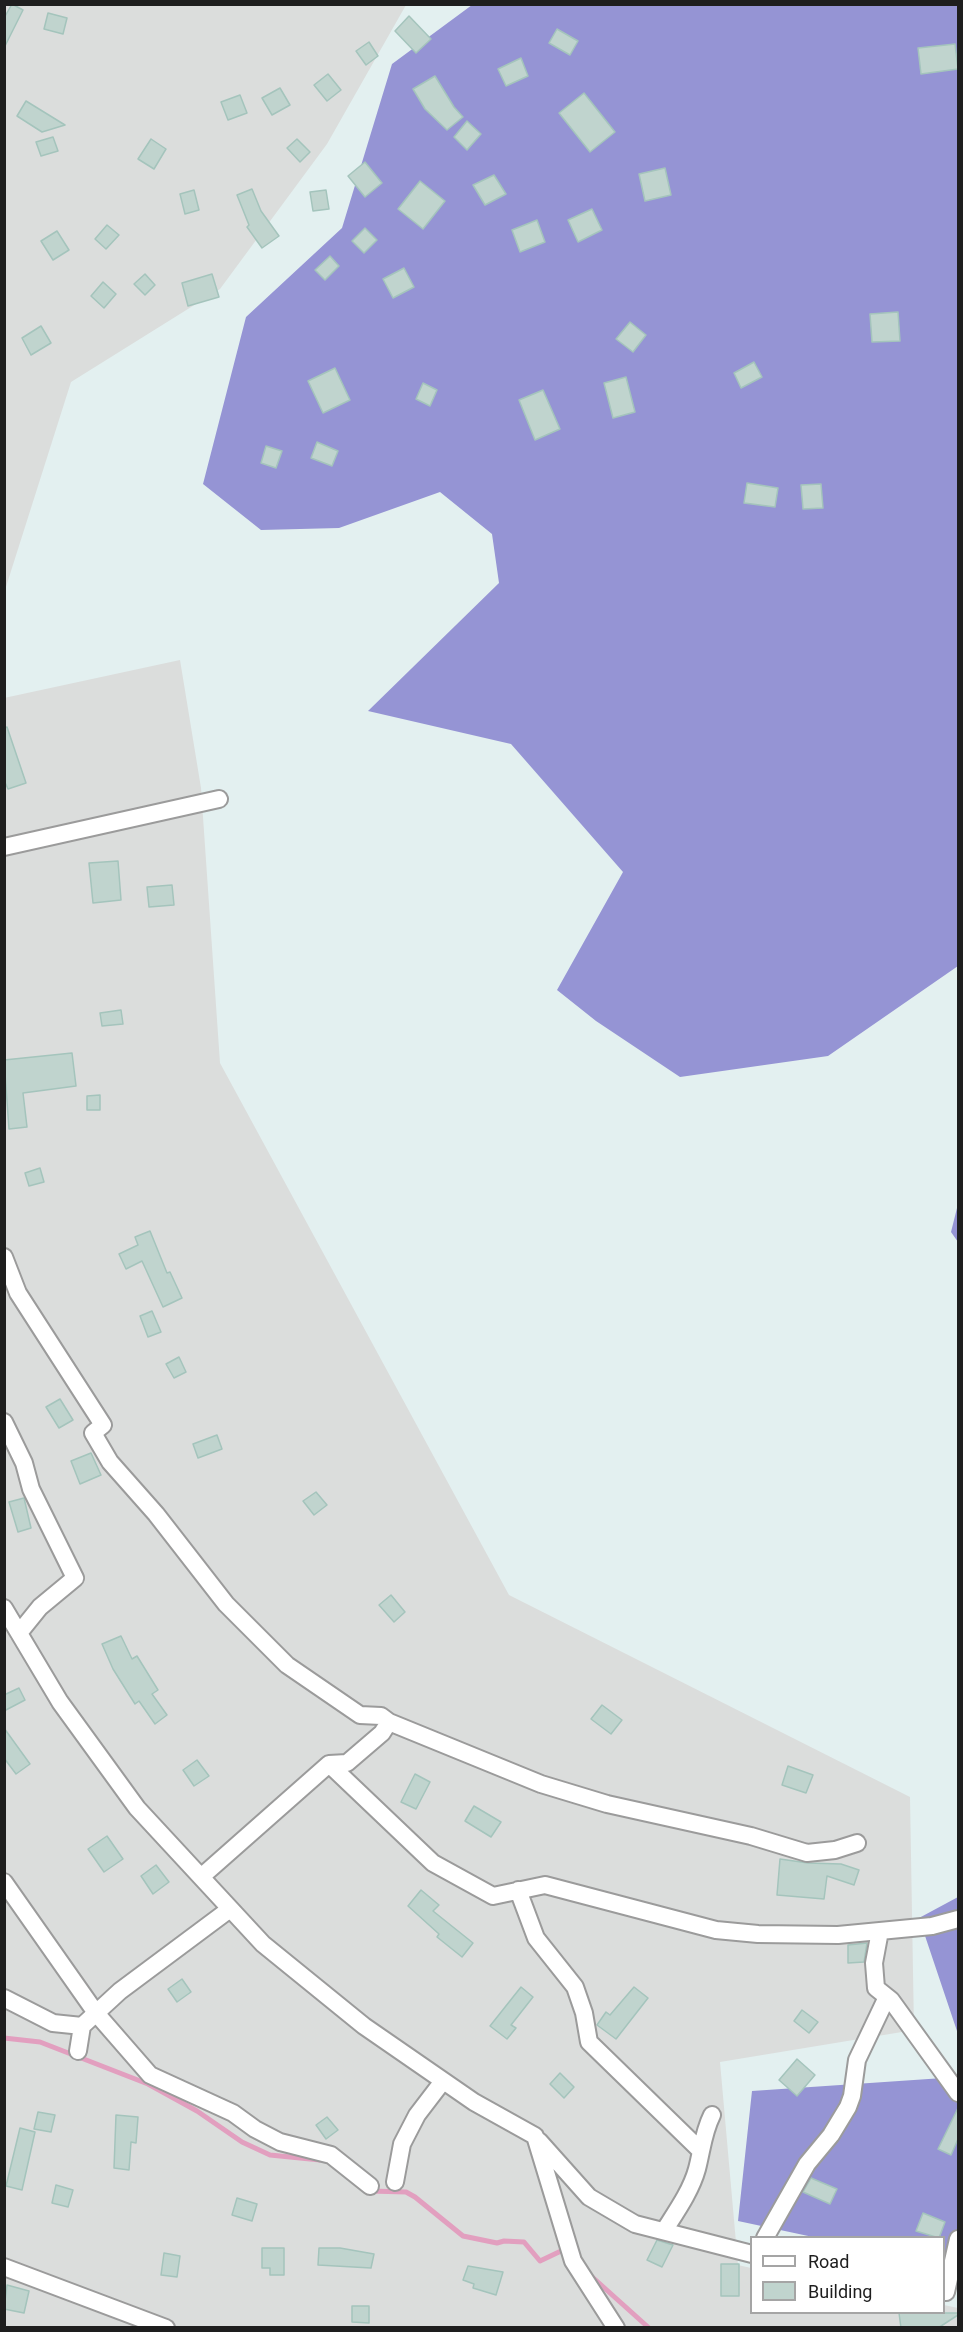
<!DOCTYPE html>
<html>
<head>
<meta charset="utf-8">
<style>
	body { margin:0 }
	#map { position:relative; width:963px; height:2332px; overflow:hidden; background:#e3f0f0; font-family:Roboto,sans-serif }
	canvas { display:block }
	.frame { position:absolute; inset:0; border:6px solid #1e1e1e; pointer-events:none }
	.legend { position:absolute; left:750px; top:2236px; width:195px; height:78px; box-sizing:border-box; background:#fff; border:2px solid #a5a5a5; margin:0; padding:8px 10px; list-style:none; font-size:18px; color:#1e1e1e }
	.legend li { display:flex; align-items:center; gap:12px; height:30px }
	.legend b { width:30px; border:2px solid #a5a5a5 }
</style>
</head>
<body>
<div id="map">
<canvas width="963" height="2332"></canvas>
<div class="frame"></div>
<ul class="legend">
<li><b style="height:8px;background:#fff"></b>Road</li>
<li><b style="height:16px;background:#c0d4ce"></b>Building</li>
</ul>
</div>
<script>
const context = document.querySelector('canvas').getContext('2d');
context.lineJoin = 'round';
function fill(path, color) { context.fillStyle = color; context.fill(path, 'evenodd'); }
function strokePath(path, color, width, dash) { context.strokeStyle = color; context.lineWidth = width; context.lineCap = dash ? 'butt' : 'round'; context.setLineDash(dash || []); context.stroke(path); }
const residential = new Path2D(`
	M5 5H406L327 144 220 289 71 382 5 590Z
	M180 660 201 788 220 1063 509 1595 910 1797 914 2030 720 2062 738 2265 751 2268 752 2312H944V2305L958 2308V2327H5L4 698Z`);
const forest = new Path2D(`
	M472 5H958V966L828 1056 680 1077 596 1021 557 990 623 872 511 744 368 711 499 583 492 534 440 492 339 528 261 530 203 484 246 317 342 228 392 64Z
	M958 1204V1242L951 1232Z
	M958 1897V2034L919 1918Z
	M958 2077V2267L944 2266V2238L813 2237 738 2221 752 2091Z`);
const stream = new Path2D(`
	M4 2038 40 2042 148 2084 197 2111 242 2142 270 2155 320 2160
	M370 2191 406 2192 415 2197 463 2236 497 2243 504 2241 524 2242 540 2261 561 2251 566 2255
	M590 2275 649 2328`);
const building = new Path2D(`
	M12 4 23 10 4 48V18Z
	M48 13 67 18 63 34 44 29Z
	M409 16 431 39 416 53 395 31Z
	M557 29 578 41 570 55 549 43Z
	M369 42 378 56 366 65 356 51Z
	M955 44 958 69 921 74 918 48Z
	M521 58 528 76 506 86 498 69Z
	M328 74 341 90 327 101 314 85Z
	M435 76 454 107 463 117 447 130 425 109 413 89Z
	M280 88 290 105 272 115 262 98Z
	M584 93 615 132 590 152 559 113Z
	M240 95 247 113 228 120 221 102Z
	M26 101 65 125 42 132 17 116Z
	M467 121 481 134 467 150 454 137Z
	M53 137 58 151 41 156 36 142Z
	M151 139 166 149 154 169 138 159Z
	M297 139 310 152 300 162 287 148Z
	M365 162 382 183 365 197 348 176Z
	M665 168 671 195 645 201 639 174Z
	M494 175 506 194 485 205 473 185Z
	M420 181 445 201 423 229 398 209Z
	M252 189 261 211 279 236 262 248 247 227 249 225 237 195Z
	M194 190 199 210 185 214 180 194Z
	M326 190 329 209 313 211 310 192Z
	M592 209 602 230 578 242 568 220Z
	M537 220 545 242 520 252 512 230Z
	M107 225 119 235 106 249 95 239Z
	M365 228 377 240 364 253 352 241Z
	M57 231 69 250 53 260 41 241Z
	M330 256 339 266 325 280 315 270Z
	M404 268 414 287 393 298 383 279Z
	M145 274 155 285 145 295 134 284Z
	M212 274 219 297 188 306 182 283Z
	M103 282 116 294 104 308 91 296Z
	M898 312 900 341 872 342 870 314Z
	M630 322 646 335 633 352 616 339Z
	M41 326 51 343 31 355 22 338Z
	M754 362 762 377 741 388 734 373Z
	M335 368 350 400 323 413 308 381Z
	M626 377 635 412 613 418 604 383Z
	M423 383 437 390 430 406 416 399Z
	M543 390 560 429 535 440 519 400Z
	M317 442 338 451 332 466 311 458Z
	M266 446 282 451 276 468 261 463Z
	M747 483 778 488 775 507 744 503Z
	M821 484 823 508 803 509 801 485Z
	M7 727 26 783 8 789 4 780V728Z
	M118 861 121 900 93 903 89 863Z
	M172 885 174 905 149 907 147 887Z
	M121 1010 123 1024 102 1026 100 1013Z
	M72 1053 76 1086 23 1093 27 1127 9 1129 4 1060Z
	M100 1095V1110H87V1096Z
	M40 1168 44 1182 29 1186 25 1173Z
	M150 1231 167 1273 170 1272 182 1298 163 1307 142 1261 126 1269 119 1254 138 1245 135 1237Z
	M152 1311 161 1332 148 1337 140 1316Z
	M179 1357 186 1372 174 1378 166 1364Z
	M60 1399 73 1420 59 1428 46 1407Z
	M217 1435 222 1449 198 1458 193 1444Z
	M91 1453 101 1475 80 1484 71 1461Z
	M316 1492 327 1505 314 1515 303 1501Z
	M24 1498 31 1528 18 1532 9 1502Z
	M391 1595 405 1612 394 1622 379 1605Z
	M121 1636 132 1659 137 1656 158 1690 152 1694 167 1715 155 1724 139 1701 135 1704 113 1669 102 1644Z
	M19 1688 25 1700 4 1711V1695Z
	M602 1705 622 1720 611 1734 591 1719Z
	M4 1728 30 1764 16 1774 4 1758Z
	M197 1760 209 1776 194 1786 183 1770Z
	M788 1766 813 1775 806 1793 782 1785Z
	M415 1774 430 1782 416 1809 401 1802Z
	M474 1806 501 1822 491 1837 465 1821Z
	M107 1836 123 1859 104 1872 88 1849Z
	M780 1859 808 1863 841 1864 859 1870 854 1885 827 1876 824 1899 777 1895Z
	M156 1865 169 1882 153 1894 141 1876Z
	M421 1890 439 1905 433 1911 473 1943 462 1957 437 1937 439 1934 408 1906Z
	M867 1943 864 1962 848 1963V1945Z
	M182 1979 191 1992 177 2002 168 1989Z
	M521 1987 533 1997 511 2025 516 2028 507 2039 490 2026Z
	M634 1987 648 1998 616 2039 597 2025 606 2012 610 2015Z
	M802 2010 818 2022 809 2033 794 2021Z
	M797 2059 815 2075 797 2096 779 2080Z
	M560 2073 574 2087 564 2098 550 2084Z
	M958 2108V2139L951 2155 938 2149Z
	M38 2112 55 2115 51 2132 34 2129Z
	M116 2115 138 2117 136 2143 131 2142 129 2170 114 2168Z
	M327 2117 338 2130 326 2139 316 2125Z
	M20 2128 35 2132 22 2190 6 2186Z
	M811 2178 837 2189 830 2204 803 2192Z
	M56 2185 73 2190 68 2207 52 2203Z
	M237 2198 257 2204 252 2221 232 2215Z
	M923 2213 945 2222 939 2238 916 2231Z
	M657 2240 673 2245 662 2267 647 2260Z
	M262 2248H284V2275H270V2268H262Z
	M319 2248H340L374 2254 371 2268 318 2265Z
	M164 2253 180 2256 177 2277 161 2275Z
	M721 2264H739V2296H721Z
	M468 2266 503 2272 496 2295 473 2288 474 2284 463 2280Z
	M7 2285 29 2291 24 2313 4 2309Z
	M352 2306H369V2323L352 2322Z
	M899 2313H958V2315L938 2328H901Z`);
const street = new Path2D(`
	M4 847 219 799
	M4 1257 18 1293 103 1425 93 1433 110 1462 156 1514 226 1604 287 1665 360 1715 381 1716 389 1722 382 1733 347 1763 329 1764
	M4 1422 24 1463 31 1489 75 1578 40 1607 19 1633
	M4 1608 60 1702 137 1808 263 1944 364 2026 474 2102 535 2136 573 2261 616 2328
	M389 1722 541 1784 607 1804 751 1836 807 1853 835 1850 857 1843
	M201 1877 329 1764 433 1863 493 1896 545 1885 716 1930 758 1934 838 1935 932 1926 958 1919
	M4 1882 96 2013 150 2075 233 2113 255 2129 280 2142 331 2155 370 2186
	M518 1890 536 1938 575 1987 584 2013 589 2042 700 2150
	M880 1931 874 1963 876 1988 891 2000 958 2093
	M4 1998 53 2023 82 2026
	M78 2051 82 2026 120 1991 230 1909
	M539 2141 589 2197 635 2224 752 2254
	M395 2182 402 2144 417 2115 443 2081
	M664 2231C676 2212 691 2191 697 2169 702 2150 703 2133 712 2115
	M765 2238 807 2164 831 2135 848 2107 852 2096 857 2060 887 1997
	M4 2267 166 2328
	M946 2292 958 2239`);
fill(residential, '#dbdddc');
fill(forest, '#9594d4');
strokePath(stream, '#e29fbf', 5);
fill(building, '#c0d4ce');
strokePath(building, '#a4c4bc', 1.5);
strokePath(street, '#9b9b9b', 20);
strokePath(street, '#fff', 16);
</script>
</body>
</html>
